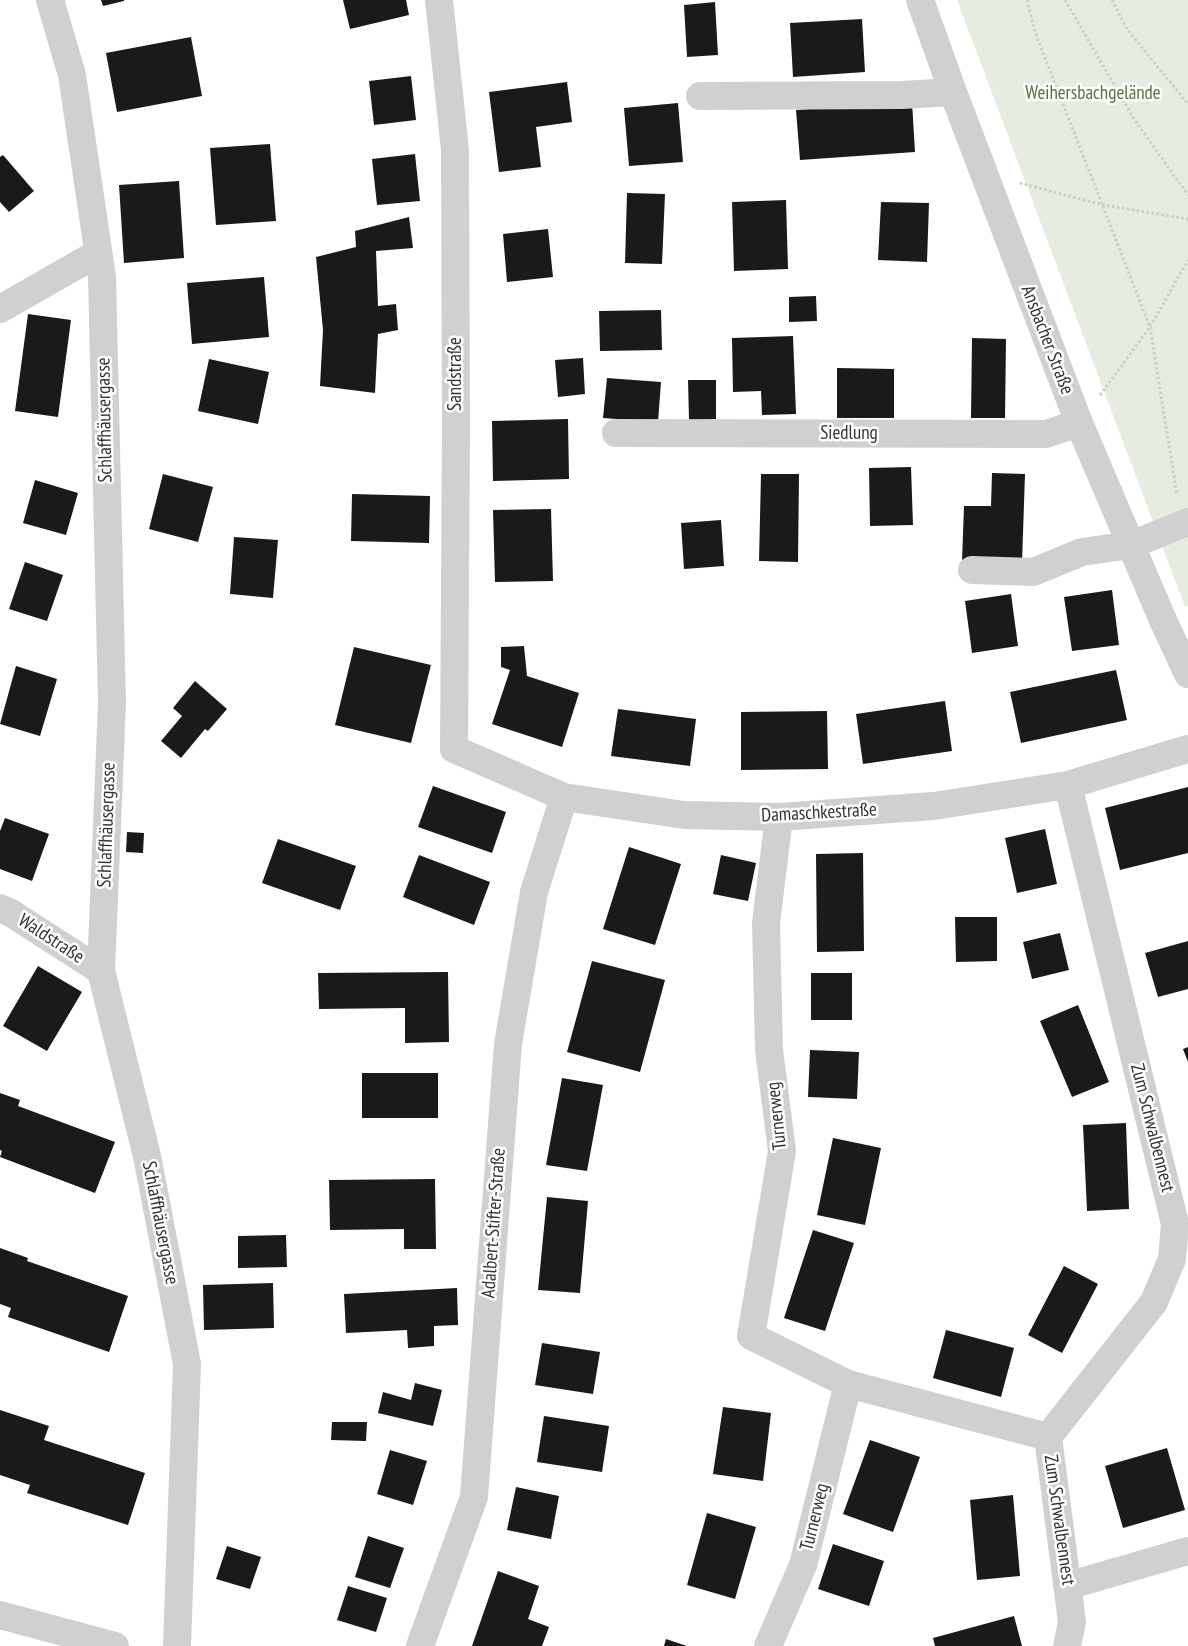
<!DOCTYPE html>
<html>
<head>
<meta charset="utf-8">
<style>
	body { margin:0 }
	canvas { display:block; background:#fff }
</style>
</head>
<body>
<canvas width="1188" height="1646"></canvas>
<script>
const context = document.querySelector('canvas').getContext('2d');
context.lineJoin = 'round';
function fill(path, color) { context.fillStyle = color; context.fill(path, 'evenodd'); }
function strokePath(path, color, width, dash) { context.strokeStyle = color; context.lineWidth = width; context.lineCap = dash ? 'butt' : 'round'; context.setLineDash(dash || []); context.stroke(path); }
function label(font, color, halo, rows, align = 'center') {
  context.font = font + ' "PT Sans Narrow",sans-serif'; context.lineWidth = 5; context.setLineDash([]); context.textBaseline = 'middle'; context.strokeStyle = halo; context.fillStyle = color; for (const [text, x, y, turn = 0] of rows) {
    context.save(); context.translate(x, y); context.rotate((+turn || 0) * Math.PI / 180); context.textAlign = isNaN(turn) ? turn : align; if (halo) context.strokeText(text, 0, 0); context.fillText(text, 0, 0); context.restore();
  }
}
const green = new Path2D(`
	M957 0H1188V606L1185 607Z`);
const building = new Path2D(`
	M101 0H124V1L103 6Z
	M343 0H406L409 15 350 29Z
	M715 2 718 55 687 57 684 5Z
	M862 19 865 72 793 77 790 23Z
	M191 37 202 96 117 112 106 53Z
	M411 76 416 120 374 125 369 81Z
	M567 82 572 122 536 127 541 167 499 172 489 92Z
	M912 102 915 152 800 160 796 110Z
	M678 103 683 162 629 166 624 108Z
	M270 144 276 221 216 225 210 148Z
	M415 154 420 201 377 205 372 159Z
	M3 155 34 191 9 212 0 202V157Z
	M179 181 184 258 124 263 119 185Z
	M627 193 665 194 662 264 625 263Z
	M786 200 788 269 734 271 732 202Z
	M881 202 929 203 927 262 878 260Z
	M409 217 413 248 376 251 378 306 396 304 398 330 378 334 375 393 320 386 323 330 316 257 356 247 355 231Z
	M548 229 553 277 507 282 503 234Z
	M264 277 269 337 192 344 187 283Z
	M816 296 817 321 789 322V297Z
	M661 310 662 350 600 351 599 311Z
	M28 314 71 320 58 417 15 411Z
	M793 336 796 414 762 415 761 391 733 392 732 338Z
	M972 338 1006 339 1005 418H971Z
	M583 358 585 394 558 397 555 360Z
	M209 359 269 372 258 424 198 411Z
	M837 368 894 369V418H837Z
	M607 378 661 382 658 422 603 418Z
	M688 380H716V419L689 420Z
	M568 419 569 479 493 481 492 421Z
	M911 467 913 525 870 526 869 468Z
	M992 473 1025 474 1022 563 962 561 964 506H991Z
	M163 474 213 487 198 542 149 529Z
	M761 474H799L798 562 759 561Z
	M35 480 78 493 66 535 23 523Z
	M352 494 430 496 429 543 351 541Z
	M551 509 553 581 495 582 493 510Z
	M721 520 724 566 684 569 681 523Z
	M234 537 278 540 273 598 230 594Z
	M25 562 63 575 47 621 9 609Z
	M1112 590 1119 645 1072 651 1064 597Z
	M1011 594 1018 646 972 653 965 601Z
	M524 646 527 676 579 693 562 747 492 724 510 670 501 667V647Z
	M354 647 431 665 411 743 335 725Z
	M16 666 57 679 40 736 0 724Z
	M1116 670 1127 720 1021 743 1010 692Z
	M195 681 227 709 208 731 205 729 181 758 161 741 182 716 173 708Z
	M945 701 952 751 863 764 856 714Z
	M618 709 696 719 690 766 611 756Z
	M827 711 828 769 741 770V712Z
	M433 786 506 812 492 853 418 827Z
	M1188 787V853L1120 870 1105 808Z
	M5 818 49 834 32 881 0 869V831Z
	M1045 829 1057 884 1017 893 1005 838Z
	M127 832 144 833 143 853 126 852Z
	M278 839 356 866 340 910 262 883Z
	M629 847 681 864 655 945 603 929Z
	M863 853 864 951 817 952 816 854Z
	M419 855 490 882 474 925 403 897Z
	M721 855 756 863 748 901 713 894Z
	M955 917H997V961L956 962Z
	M1060 933 1069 970 1032 979 1023 942Z
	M1188 941V989L1158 997 1145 953Z
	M592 961 665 980 640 1072 567 1052Z
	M38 966 82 992 47 1051 3 1026Z
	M448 972 449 1042 405 1043V1008L319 1009 318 973Z
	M811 973H852V1020H811Z
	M1078 1005 1109 1082 1072 1097 1040 1021Z
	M1188 1047V1062L1183 1049Z
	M810 1050 859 1052 857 1099 808 1097Z
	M362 1073H438V1118H362Z
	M562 1078 603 1085 587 1171 546 1165Z
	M0 1093 20 1100 18 1106 115 1142 95 1193 0 1157 2 1151 0 1150Z
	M1126 1123 1129 1209 1087 1211 1083 1125Z
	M833 1138 881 1148 865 1225 817 1215Z
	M435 1179 436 1249H404V1229L330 1230 329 1180Z
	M547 1197 588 1201 580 1293 538 1290Z
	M813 1230 854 1243 825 1331 784 1318Z
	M286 1235 287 1267 238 1268V1236Z
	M0 1248 28 1258 27 1261 128 1296 109 1352 8 1317 11 1308 0 1304Z
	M1064 1266 1098 1284 1062 1353 1028 1335Z
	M273 1283 274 1328 204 1330 203 1285Z
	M457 1288 458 1325 434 1326V1346L408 1348 407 1330 346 1333 344 1294Z
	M946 1330 1014 1348 1001 1397 933 1378Z
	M542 1343 600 1352 593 1394 535 1385Z
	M415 1383 442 1390 433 1426 378 1413 383 1392 411 1400Z
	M723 1407 771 1413 763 1481 713 1474Z
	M0 1410 49 1426 44 1440 145 1473 128 1525 27 1493 30 1485 0 1475Z
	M544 1416 609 1426 602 1472 537 1462Z
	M332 1422H367L366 1441 331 1440Z
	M870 1440 920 1457 893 1532 843 1514Z
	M1167 1448 1185 1510 1123 1528 1105 1466Z
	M390 1450 427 1461 413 1505 377 1494Z
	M516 1487 559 1496 551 1539 507 1530Z
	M1013 1495 1020 1576 977 1580 970 1500Z
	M707 1513 756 1527 735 1599 687 1585Z
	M368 1536 404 1548 390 1588 355 1577Z
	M833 1544 884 1561 869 1606 818 1589Z
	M227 1546 261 1557 250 1589 216 1579Z
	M498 1571 539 1586 528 1619 549 1627 542 1646H472Z
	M348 1586 387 1598 376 1632 337 1620Z
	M1014 1616 1022 1646H935L933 1638Z
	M666 1639 687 1646H664Z`);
const path = new Path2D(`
	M1027 0 1036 35 1150 327 1177 495
	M1065 0 1134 119 1188 195
	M1112 0 1127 29 1188 104
	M1020 183 1103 205 1188 219
	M1100 395 1150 327 1188 260`);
const minor = new Path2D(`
	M50 0 72 75 102 277 112 703 101 971 147 1156 187 1364 177 1646
	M439 0 455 150 456 428 454 749 564 797 684 815 779 817 934 806 1068 785 1188 749
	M920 0 953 92 1079 423 1162 618 1188 674
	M700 96 902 95 953 92
	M0 309 98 253
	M616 433 1046 434 1079 423
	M972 570 1033 572 1082 552 1131 545 1188 522
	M0 908 11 913 101 971
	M848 1384 1048 1437
	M1067 1586 1188 1551
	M0 1615 115 1646
	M420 1646 474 1497 508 1044 534 892 564 797
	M768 1646 803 1565 848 1384 751 1336 782 1151 769 1050 766 923 779 817
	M1067 1646 1072 1622 1048 1437 1154 1302 1172 1259 1175 1224 1068 785`);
const parkNames = [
	["Weihersbachgelände",1093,94]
];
const streetNames = [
	["Ansbacher Straße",1047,340,69],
	["Sandstraße",456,374,-90],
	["Schlaffhäusergasse",105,420,-91],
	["Siedlung",849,434],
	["Damaschkestraße",819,813,-3],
	["Schlaffhäusergasse",107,825,-88],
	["Waldstraße",51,939,33],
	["Turnerweg",777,1116,-96],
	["Zum Schwalbennest",1152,1128,76],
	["Schlaffhäusergasse",160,1223,79],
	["Adalbert-Stifter-Straße",494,1223,-86],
	["Turnerweg",815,1517,-76],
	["Zum Schwalbennest",1059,1520,82]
];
fill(green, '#e6ecdf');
fill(building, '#1a1a1a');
strokePath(path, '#cdcdcd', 3, [2.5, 2.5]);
strokePath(minor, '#d0d0d0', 28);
label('19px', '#56703f', '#fff', parkNames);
label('19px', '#333', '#fff', streetNames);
</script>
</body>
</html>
